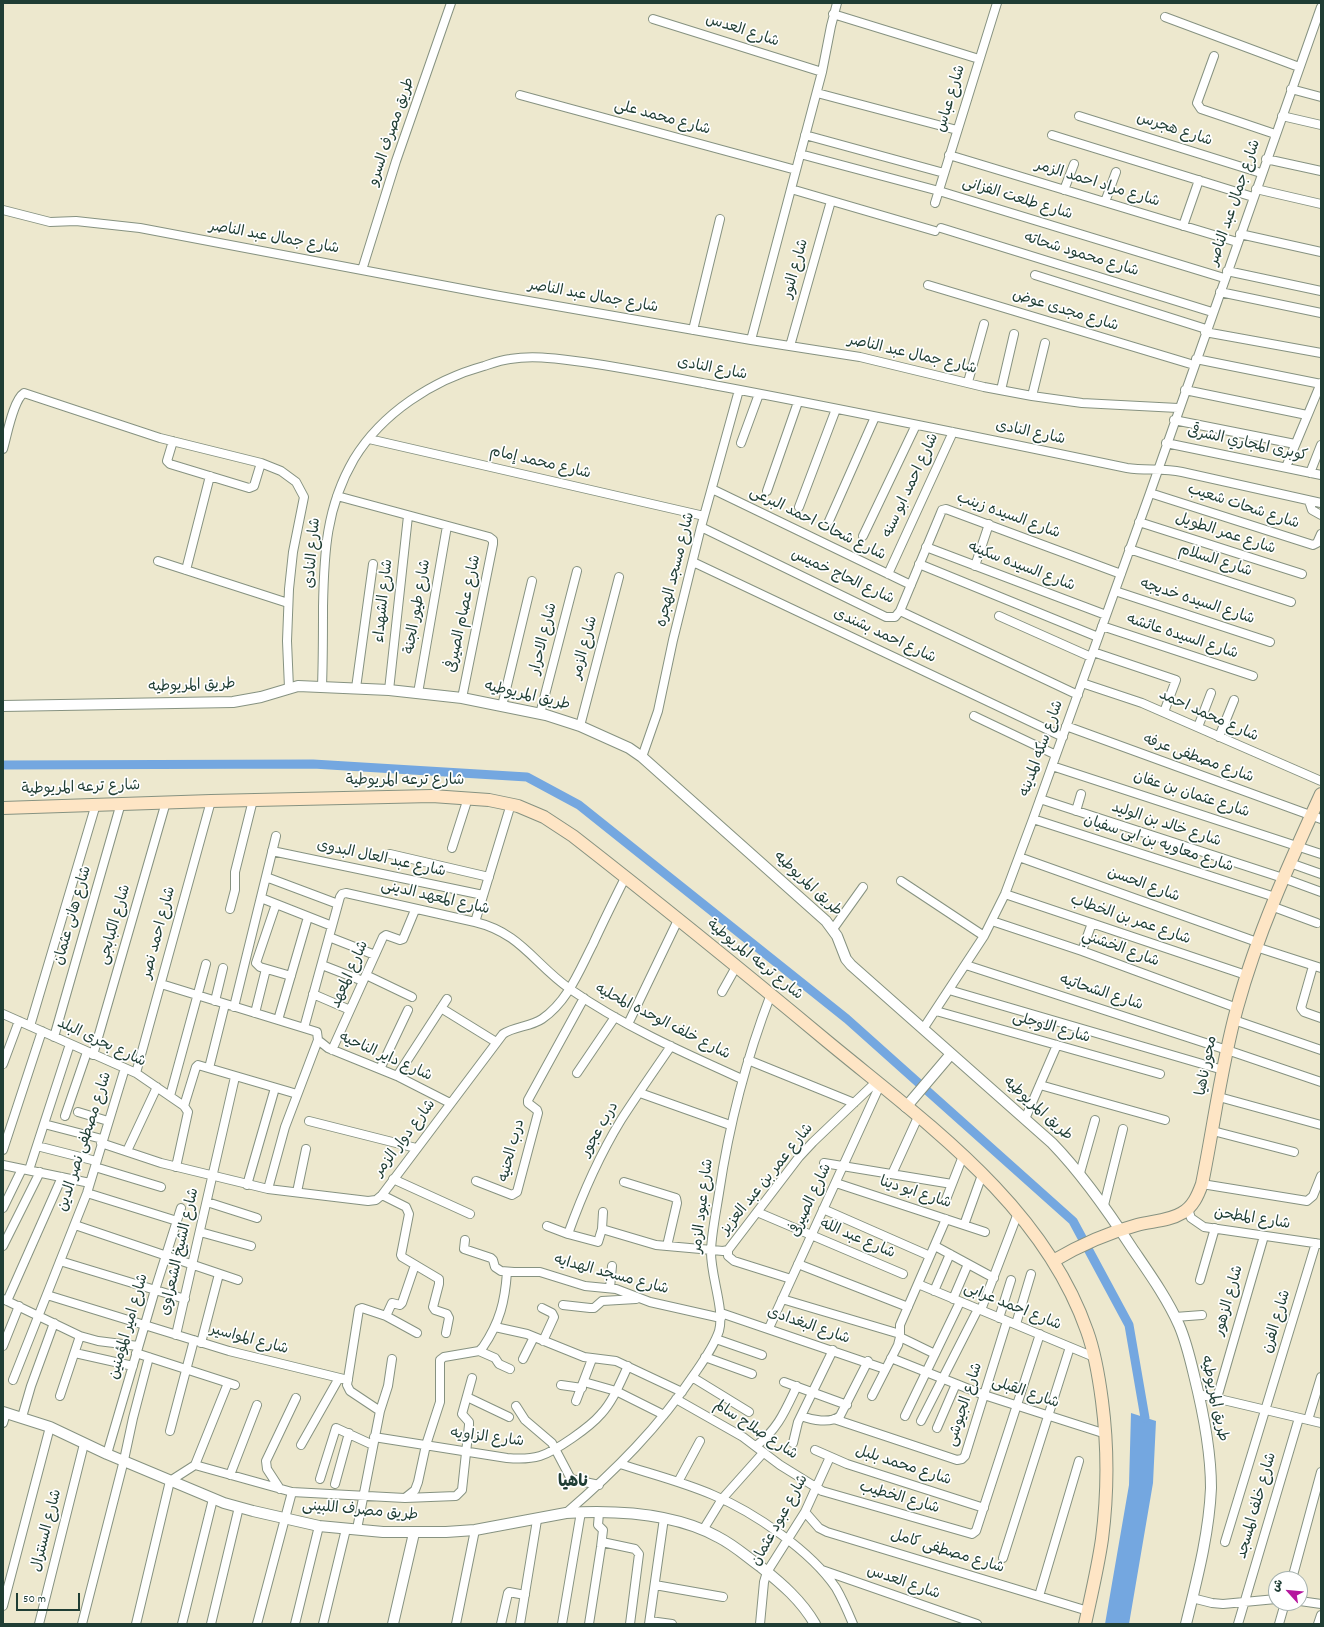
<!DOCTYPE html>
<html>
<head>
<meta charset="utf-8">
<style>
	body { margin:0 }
	#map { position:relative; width:1324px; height:1627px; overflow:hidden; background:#ede8ce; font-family:Dekko,"Playpen Sans Arabic",sans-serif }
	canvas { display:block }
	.frame { position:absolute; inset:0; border:4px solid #1f3d34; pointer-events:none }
	.north { position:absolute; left:1268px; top:1571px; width:40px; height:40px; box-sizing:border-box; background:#fff; border:1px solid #a5b1ae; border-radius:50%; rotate:297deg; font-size:11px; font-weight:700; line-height:16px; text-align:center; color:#1f3d34 }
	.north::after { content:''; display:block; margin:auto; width:14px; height:18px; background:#b5179e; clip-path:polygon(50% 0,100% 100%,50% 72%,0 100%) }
	.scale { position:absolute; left:16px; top:1593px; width:64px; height:18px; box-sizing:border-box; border:2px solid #1f3d34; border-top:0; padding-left:5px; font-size:12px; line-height:14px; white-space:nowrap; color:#1f3d34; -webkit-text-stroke:3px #fff; paint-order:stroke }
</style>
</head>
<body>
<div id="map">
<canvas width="1324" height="1627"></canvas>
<div class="frame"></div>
<div class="north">ش</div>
<div class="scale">50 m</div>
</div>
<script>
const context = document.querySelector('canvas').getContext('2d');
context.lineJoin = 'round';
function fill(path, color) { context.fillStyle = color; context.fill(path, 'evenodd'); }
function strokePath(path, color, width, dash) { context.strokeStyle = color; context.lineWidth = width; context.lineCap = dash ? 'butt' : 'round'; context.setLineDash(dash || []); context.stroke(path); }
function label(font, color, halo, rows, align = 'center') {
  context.font = font + ' Dekko,"Playpen Sans Arabic",sans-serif'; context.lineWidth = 3.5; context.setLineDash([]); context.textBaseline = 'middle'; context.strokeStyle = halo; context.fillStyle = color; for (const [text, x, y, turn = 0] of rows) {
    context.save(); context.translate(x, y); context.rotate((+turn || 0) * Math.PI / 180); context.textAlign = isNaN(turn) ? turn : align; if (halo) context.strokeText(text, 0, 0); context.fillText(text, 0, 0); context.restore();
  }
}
const water = new Path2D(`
	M1131 1413 1156 1421 1153 1483 1129 1624H1105L1129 1485Z`);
const canal = new Path2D(`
	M3 765 313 764 527 777 579 805 847 1019 1073 1221 1129 1325 1145 1418`);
const minor = new Path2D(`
	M833 14 979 59
	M1165 17 1299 67
	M653 19 822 72
	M1214 56 1197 103 1201 109 1275 134
	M1291 89 1321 97
	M817 93 957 130
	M520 95 796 170
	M1079 116 1261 173
	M1282 116 1321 125
	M805 135 944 173
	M1052 135 1253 197
	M800 154 939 191 1224 278
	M949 155 1237 242
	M1266 159 1321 171
	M791 189 935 231
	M1256 189 1321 204
	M1064 190 1074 164
	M1105 202 1116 172
	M935 203 997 3
	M3 210 50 222 76 221 140 228 494 295 751 340 860 357 984 387 1032 396 1082 403 1178 408
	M1183 226 1199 180
	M941 228 1212 312
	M1240 234 1321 252
	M362 270 396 161 451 3
	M1227 271 1321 291
	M1035 275 1206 329
	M928 285 1194 365
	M1220 292 1321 313
	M693 330 720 219
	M1205 332 1321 353
	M751 340 822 72 831 26 837 3
	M790 346 831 201
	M1196 359 1321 384
	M968 382 984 324
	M1001 390 1014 334
	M1185 390 1307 415
	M1032 396 1045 343
	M1174 420 1295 444
	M369 439 704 516
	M173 441 167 461 170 464 249 488 254 486 261 463
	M741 443 759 394
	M1166 443 1321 475
	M3 449C7 436 13 400 24 393L160 438 261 463 281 471 296 482 304 497 293 552 289 589 287 641 289 688
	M1286 467 1321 383
	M1310 473 1321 445
	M712 489 911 585
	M767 491 798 402
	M1150 493 1313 545 1317 543 1321 534
	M337 496 489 537 493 540V544L462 698
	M1309 501 1312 510 1321 515
	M799 507 836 409
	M829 521 875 417
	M1139 522 1302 574
	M701 527 886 617H895L900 611 940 515 942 510 946 509 1121 574
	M863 536 916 425
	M926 547 1106 615
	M1129 549 1291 602
	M158 561 288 603
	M693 562 1063 737
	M919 564 1098 637
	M975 566 989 524
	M186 570 210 476
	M888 574 953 432
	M1115 591 1270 642
	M900 611 1078 695
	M999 616 1091 657
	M1102 626 1253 676
	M1093 652 1176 680 1164 712
	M1082 683 1142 703 1321 781
	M322 686C323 660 323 633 323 607 324 553 326 507 354 459 382 413 433 380 484 366 493 363 501 360 510 359 535 355 558 359 583 362 625 368 666 376 708 384 848 410 988 439 1127 468 1145 471 1163 468 1182 472L1321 503
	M356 688 373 564
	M389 690 408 516
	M418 693 447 526
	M502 706 532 581
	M540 714 577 571
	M974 716 1056 755
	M580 726 619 577
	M1066 726 1321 819
	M1198 727 1211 693
	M1219 737 1234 700
	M642 757 658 711 673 640 701 527 739 390
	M1052 766 1321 854
	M1040 799 1283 878 1321 892
	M1076 811 1081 794
	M1033 819 1275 897
	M452 848 468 798
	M272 851 483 895
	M390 854 489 877
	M1019 857 1257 942
	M1290 863 1321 874
	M266 877 338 904
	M901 881 984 936
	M1005 894 1246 975
	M261 898 332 926
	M276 904 256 963 260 967 291 976
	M1271 906 1317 923
	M230 909 235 890V872L253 800
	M992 921 1082 951 1237 1008
	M475 922 511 804
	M833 929 863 887
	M329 937 375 955
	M1256 947 1321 968
	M1082 951 1092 923
	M322 965 363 981
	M966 965 1227 1050 1321 1082
	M1313 966 1301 1008 1304 1012 1321 1018
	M366 975 412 997
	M161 984 317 1032 318 1040 328 1048 397 1076 450 1103
	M949 990 1223 1070
	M722 992 736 967
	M313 994 350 1010
	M215 1001 223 968
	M234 1007 276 836
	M441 1008 496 1042
	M936 1011 1160 1074
	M255 1013 266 969
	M3 1014 136 1073 184 1106 188 1112 176 1167
	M278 1020 308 917
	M1234 1020 1321 1050
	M628 1024 678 920
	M30 1026 96 804
	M304 1028 340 897 342 894 346 893 475 922C521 933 534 964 570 989 623 1026 684 1053 742 1079
	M923 1029 984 936 1005 894 1033 819 1150 493 1321 7
	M54 1037 121 803
	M332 1050 383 937 386 935 400 940 403 939 415 910
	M93 1055 166 802
	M748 1060 854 1103
	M3 1064 19 1021
	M209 1068 225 1004
	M380 1069 408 1010
	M136 1073 211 801
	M577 1073 615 1017
	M397 1076 447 999
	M1040 1085 1165 1120
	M640 1093 730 1125
	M170 1096 206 964
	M1219 1097 1321 1125
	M184 1106 196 1067 198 1065 297 1094
	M78 1112 108 1121
	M65 1116 87 1052
	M1025 1119 1057 1045
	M309 1121 416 1148
	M44 1124 102 1139
	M1213 1131 1294 1152
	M101 1143 161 1163 268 1189 368 1201 376 1200 382 1195 503 1034C515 1026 530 1027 542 1019 568 1001 579 971 593 944 603 922 614 900 625 878
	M37 1146 96 1161
	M3 1150 42 1031
	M127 1151 157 1087
	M824 1163 952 1184
	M3 1165 90 1183
	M95 1167 161 1187
	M29 1170 70 1044
	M1080 1173 1095 1120
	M892 1174 918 1117
	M393 1179 470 1214
	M476 1181 512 1195 517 1192 538 1113 537 1110 528 1103V1100L584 998
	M624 1182 676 1198 677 1203 667 1246
	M836 1183 985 1232
	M1202 1184 1307 1201 1313 1196 1321 1176
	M247 1185 275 1088
	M268 1189 285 1127 318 1040
	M297 1192 306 1149
	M87 1193 177 1221
	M382 1195 406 1207 409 1214 401 1255 402 1257 439 1279V1284L433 1307 435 1310 447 1314 449 1318 446 1333
	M207 1202 257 1218
	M945 1202 963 1156
	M1104 1205 1123 1129
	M3 1208 22 1169
	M823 1209 930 1256
	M1188 1209 1191 1218 1204 1227 1321 1244
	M757 1212 903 1274
	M75 1225 238 1280
	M964 1225 982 1175
	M547 1226 568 1234 598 1242 602 1229 603 1212
	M602 1229 656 1245 723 1251 728 1250 799 1157 813 1142 876 1082
	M200 1232 251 1246
	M568 1234C582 1195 599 1156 621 1120 637 1095 654 1071 671 1046
	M465 1240 464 1249 491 1258 493 1260 495 1267 501 1271 514 1272H540L585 1286 616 1289 650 1302 721 1318
	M3 1246 40 1172
	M935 1246 994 1278
	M728 1250V1256L734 1261 791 1279
	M60 1261 185 1299
	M798 1264 908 1307
	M1200 1280 1215 1228
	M918 1284 1094 1357
	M610 1288 612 1266
	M934 1291 950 1254
	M47 1295 229 1351 348 1380
	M3 1299 80 1336 98 1341 138 1346
	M782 1299 900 1334
	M953 1299 968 1264
	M7 1301 62 1177
	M563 1305 590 1308H594L602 1301 636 1299
	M542 1308 552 1313 554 1317 543 1341
	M981 1310 1018 1213
	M721 1313 885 1369
	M386 1316 392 1303 400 1305 402 1303 415 1265
	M1175 1317 1202 1315
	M999 1318 1011 1280
	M1016 1324 1031 1274
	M495 1327 527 1334 584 1357 616 1361 682 1392
	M769 1328 880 1085
	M176 1335 235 1077
	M900 1337 935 1354
	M716 1339 762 1355
	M201 1343 219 1274
	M3 1346 19 1306
	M479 1351 495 1358 499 1364 510 1369
	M75 1353 133 1366
	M136 1353 235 1385
	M705 1357 752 1374
	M891 1358 984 1395 1106 1434
	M523 1359 534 1337
	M692 1377 749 1412
	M13 1380 87 1193 125 1068
	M584 1382 616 1391 664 1415
	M784 1382 847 1405
	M561 1385 582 1388
	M1198 1394 1321 1423
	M60 1396 80 1336
	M872 1396 898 1345 900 1337V1325L946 1219
	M467 1397 509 1417
	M1217 1398 1264 1236
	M676 1399 743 1437 780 1465 822 1491 972 1534 976 1531 1040 1334
	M576 1401 592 1359
	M516 1406 525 1420 552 1443 571 1479 599 1485
	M380 1411 350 1391 347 1385 359 1309 362 1308 386 1316 417 1333
	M801 1416C812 1420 830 1424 840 1416L868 1361
	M905 1416 960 1302
	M22 1417 31 1386 54 1323
	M834 1419 957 1460 962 1459 965 1456 1007 1321
	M1308 1420 1321 1377
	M921 1421 978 1309
	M3 1423 6 1413
	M937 1428 956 1384
	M170 1431 194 1340
	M374 1437 507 1458C518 1459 530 1459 540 1456 556 1451 590 1427 601 1414 613 1401 620 1383 628 1366
	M793 1443 798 1422 833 1350
	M301 1445 339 1378
	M756 1446C778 1429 785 1411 797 1386
	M815 1450 847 1464 984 1508
	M107 1454 155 1290 181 1208
	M620 1464C651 1474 683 1482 713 1495 754 1512 811 1551 836 1588 843 1600 848 1612 853 1624
	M195 1465 228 1383
	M230 1475 257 1405
	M320 1479 336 1428 373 1445
	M678 1482 700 1441
	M335 1484 349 1433
	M280 1489 267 1469 266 1461 296 1398
	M405 1498 456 1496 462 1490 469 1425V1422L462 1414 472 1378
	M805 1512 819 1528 827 1532 1088 1611
	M566 1513C615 1471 659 1427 695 1373 704 1360 714 1346 719 1331 725 1309 710 1275 711 1250 712 1231 716 1212 719 1193 729 1125 746 1059 771 994
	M357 1529 380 1411 388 1386 392 1359
	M703 1530 722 1499 763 1453
	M602 1542 635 1549 639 1554 630 1624
	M1225 1542 1316 1243
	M1003 1558 1070 1347
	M822 1570 977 1624
	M1292 1579 1321 1472
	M655 1585 723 1597
	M1039 1596 1079 1461
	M1192 1598 1212 1603 1223 1604 1276 1599
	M1300 1601 1321 1604
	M3 1606 50 1427
	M650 1621 672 1624
	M39 1624 84 1444
	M82 1624 124 1460 133 1418 149 1357
	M136 1624 170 1481 195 1465 292 1492 405 1498 415 1490 418 1482 426 1445 440 1402V1360L444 1357 479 1351 483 1347C500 1322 505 1301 507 1272
	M182 1624 213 1499
	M211 1624 239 1507
	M257 1624 292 1492
	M295 1624 319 1526
	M323 1624 346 1529
	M456 1624 475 1530
	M501 1624 508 1593 509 1592 525 1595
	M520 1624 537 1520
	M562 1624 581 1512
	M589 1624 601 1547 603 1530 598 1525 599 1513
	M649 1624 664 1518
	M760 1624 764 1582 767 1572 805 1512 830 1457
	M1238 1624 1299 1418
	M1279 1624 1285 1603
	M1318 1624 1321 1615`);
const tertiary = new Path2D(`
	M3 706 233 702 261 697 298 686 389 690 462 698 546 715 580 726 629 748 642 757 826 921 837 936 846 959 851 965 1052 1143C1083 1175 1108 1211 1132 1248 1149 1273 1167 1298 1179 1325 1186 1341 1190 1358 1194 1375 1203 1411 1211 1449 1211 1488 1209 1534 1197 1579 1186 1624
	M906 1107 951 1054
	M3 1412 50 1427 107 1454 224 1503 253 1511 319 1526 383 1532H446L475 1530 566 1513C616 1510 674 1513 718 1537 734 1545 747 1557 761 1567 782 1584 801 1600 815 1624
	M393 1624 414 1533`);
const secondary = new Path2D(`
	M3 808 211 801 432 796 489 800 518 806 544 817 573 836C659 903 744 972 828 1042 926 1123 1043 1205 1087 1331 1095 1353 1099 1378 1102 1401 1108 1447 1108 1492 1102 1539 1098 1567 1091 1596 1085 1624
	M1053 1261C1080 1245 1107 1233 1137 1225 1152 1221 1169 1221 1182 1213 1193 1207 1198 1195 1202 1184 1214 1125 1221 1066 1237 1008 1257 934 1289 864 1321 794`);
const streetNames = [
	["شارع العدس",742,32,18],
	["شارع عباس",952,99,-73],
	["شارع محمد على",662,119,15],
	["شارع هجرس",1174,131,18],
	["طريق مصرف السرو",393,132,-71],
	["شارع مراد احمد الزمر",1097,185,17],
	["شارع طلعت الفزانى",1017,200,17],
	["شارع جمال عبد الناصر",1236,203,-71],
	["شارع جمال عبد الناصر",274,239,10],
	["شارع محمود شحاته",1081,256,17],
	["شارع النور",797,269,-74],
	["شارع جمال عبد الناصر",593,298,10],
	["شارع مجدى عوض",1065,312,17],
	["شارع جمال عبد الناصر",912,356,13],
	["شارع النادى",712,370,11],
	["شارع النادى",1030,434,12],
	["كوبرى المجاري الشرقى",1247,445,12],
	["شارع محمد إمام",540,464,13],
	["شارع احمد ابو سنه",912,486,-65],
	["شارع شحات شعيب",1243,508,18],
	["شارع السيده زينب",1008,517,20],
	["شارع شحات احمد البرعى",817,525,26],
	["شارع عمر الطويل",1225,535,18],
	["شارع النادى",314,553,-85],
	["شارع السلام",1215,562,18],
	["شارع السيده سكينه",1021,568,21],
	["شارع مسجد الهجره",677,570,-76],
	["شارع الحاج خميس",842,578,25],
	["شارع الشهداء",385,601,-84],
	["شارع السيده خديجه",1197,603,18],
	["شارع طيور الجنة",419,607,-80],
	["شارع عصام الصيرفى",465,614,-78],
	["شارع احمد بشندى",884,637,25],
	["شارع السيده عائشه",1182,638,18],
	["شارع الاحرار",545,639,-76],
	["شارع الزمر",586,648,-75],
	["طريق المريوطيه",192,687,-2],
	["طريق المريوطيه",527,697,13],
	["شارع محمد احمد",1208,717,24],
	["شارع سكه المدينه",1043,749,-70],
	["شارع مصطفى عرفه",1198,760,20],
	["شارع ترعه المريوطية",405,782],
	["شارع ترعه المريوطية",81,789,-2],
	["شارع عثمان بن عفان",1191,796,18],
	["شارع خالد بن الوليد",1166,826,18],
	["شارع معاويه بن ابى سفيان",1158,845,18],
	["شارع عبد العال البدوى",381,860,12],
	["طريق المريوطيه",807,885,43],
	["شارع الحسن",1143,886,20],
	["شارع المعهد الدينى",435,899,13],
	["شارع هانى عثمان",74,916,-74],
	["شارع عمر بن الخطاب",1130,921,19],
	["شارع الكبابجى",116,925,-74],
	["شارع احمد نصر",160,933,-75],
	["شارع الخشني",1120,950,20],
	["شارع ترعه المريوطية",754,961,39],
	["شارع المعهد",351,975,-66],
	["شارع الشحاتيه",1101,994,18],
	["شارع خلف الوحده المحليه",662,1023,27],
	["شارع الاوجلى",1051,1029,16],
	["شارع بحرى البلد",101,1044,25],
	["شارع داير الناحيه",385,1058,24],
	["محور ناهيا",1208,1066,-79],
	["طريق المريوطيه",1037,1110,42],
	["درب عجور",601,1130,-60],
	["شارع دوار الزمر",406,1139,-53],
	["شارع مصطفى نصر الدين",86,1142,-72],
	["درب الحنيه",513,1151,-75],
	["شارع عمر بن عبد العزيز",768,1180,-51],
	["شارع ابو دينا",915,1194,18],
	["شارع الصيرفى",812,1201,-65],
	["شارع عبود الزمر",704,1206,-83],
	["شارع المطحن",1252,1220,9],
	["شارع عبد الله",857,1240,23],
	["شارع الشيخ الشعراوى",181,1252,-77],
	["شارع مسجد الهدايه",611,1276,15],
	["شارع الزهور",1230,1301,-74],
	["شارع احمد عرابى",1012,1308,22],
	["شارع الفرن",1278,1322,-73],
	["شارع امير المؤمنين",130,1327,-74],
	["شارع البغدادى",808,1327,19],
	["شارع المواسير",249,1341,15],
	["شارع القبلى",1025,1394,19],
	["طريق المريوطيه",1213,1399,78],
	["شارع الجيوشى",966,1405,-72],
	["شارع صلاح سالم",755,1431,33],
	["شارع الزاويه",487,1439,7],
	["شارع محمد بلبل",903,1467,18],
	["شارع الخطيب",899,1499,16],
	["شارع خلف المسجد",1258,1506,-74],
	["طريق مصرف اللبينى",360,1512,5],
	["شارع عبود عثمان",781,1521,-61],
	["شارع السنترال",48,1531,-76],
	["شارع مصطفى كامل",947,1553,17],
	["شارع العدس",903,1584,19]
];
const quarterNames = [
	["ناهيا",573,1484]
];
fill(water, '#74a7e0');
strokePath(canal, '#74a7e0', 9);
strokePath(minor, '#869281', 10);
strokePath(tertiary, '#869281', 12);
strokePath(secondary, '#869281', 14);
strokePath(minor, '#fff', 8);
strokePath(tertiary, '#fff', 10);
strokePath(secondary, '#fee5c5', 12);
label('15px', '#1f3d34', '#fff', streetNames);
label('bold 17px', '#1f3d34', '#fff', quarterNames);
</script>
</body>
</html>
